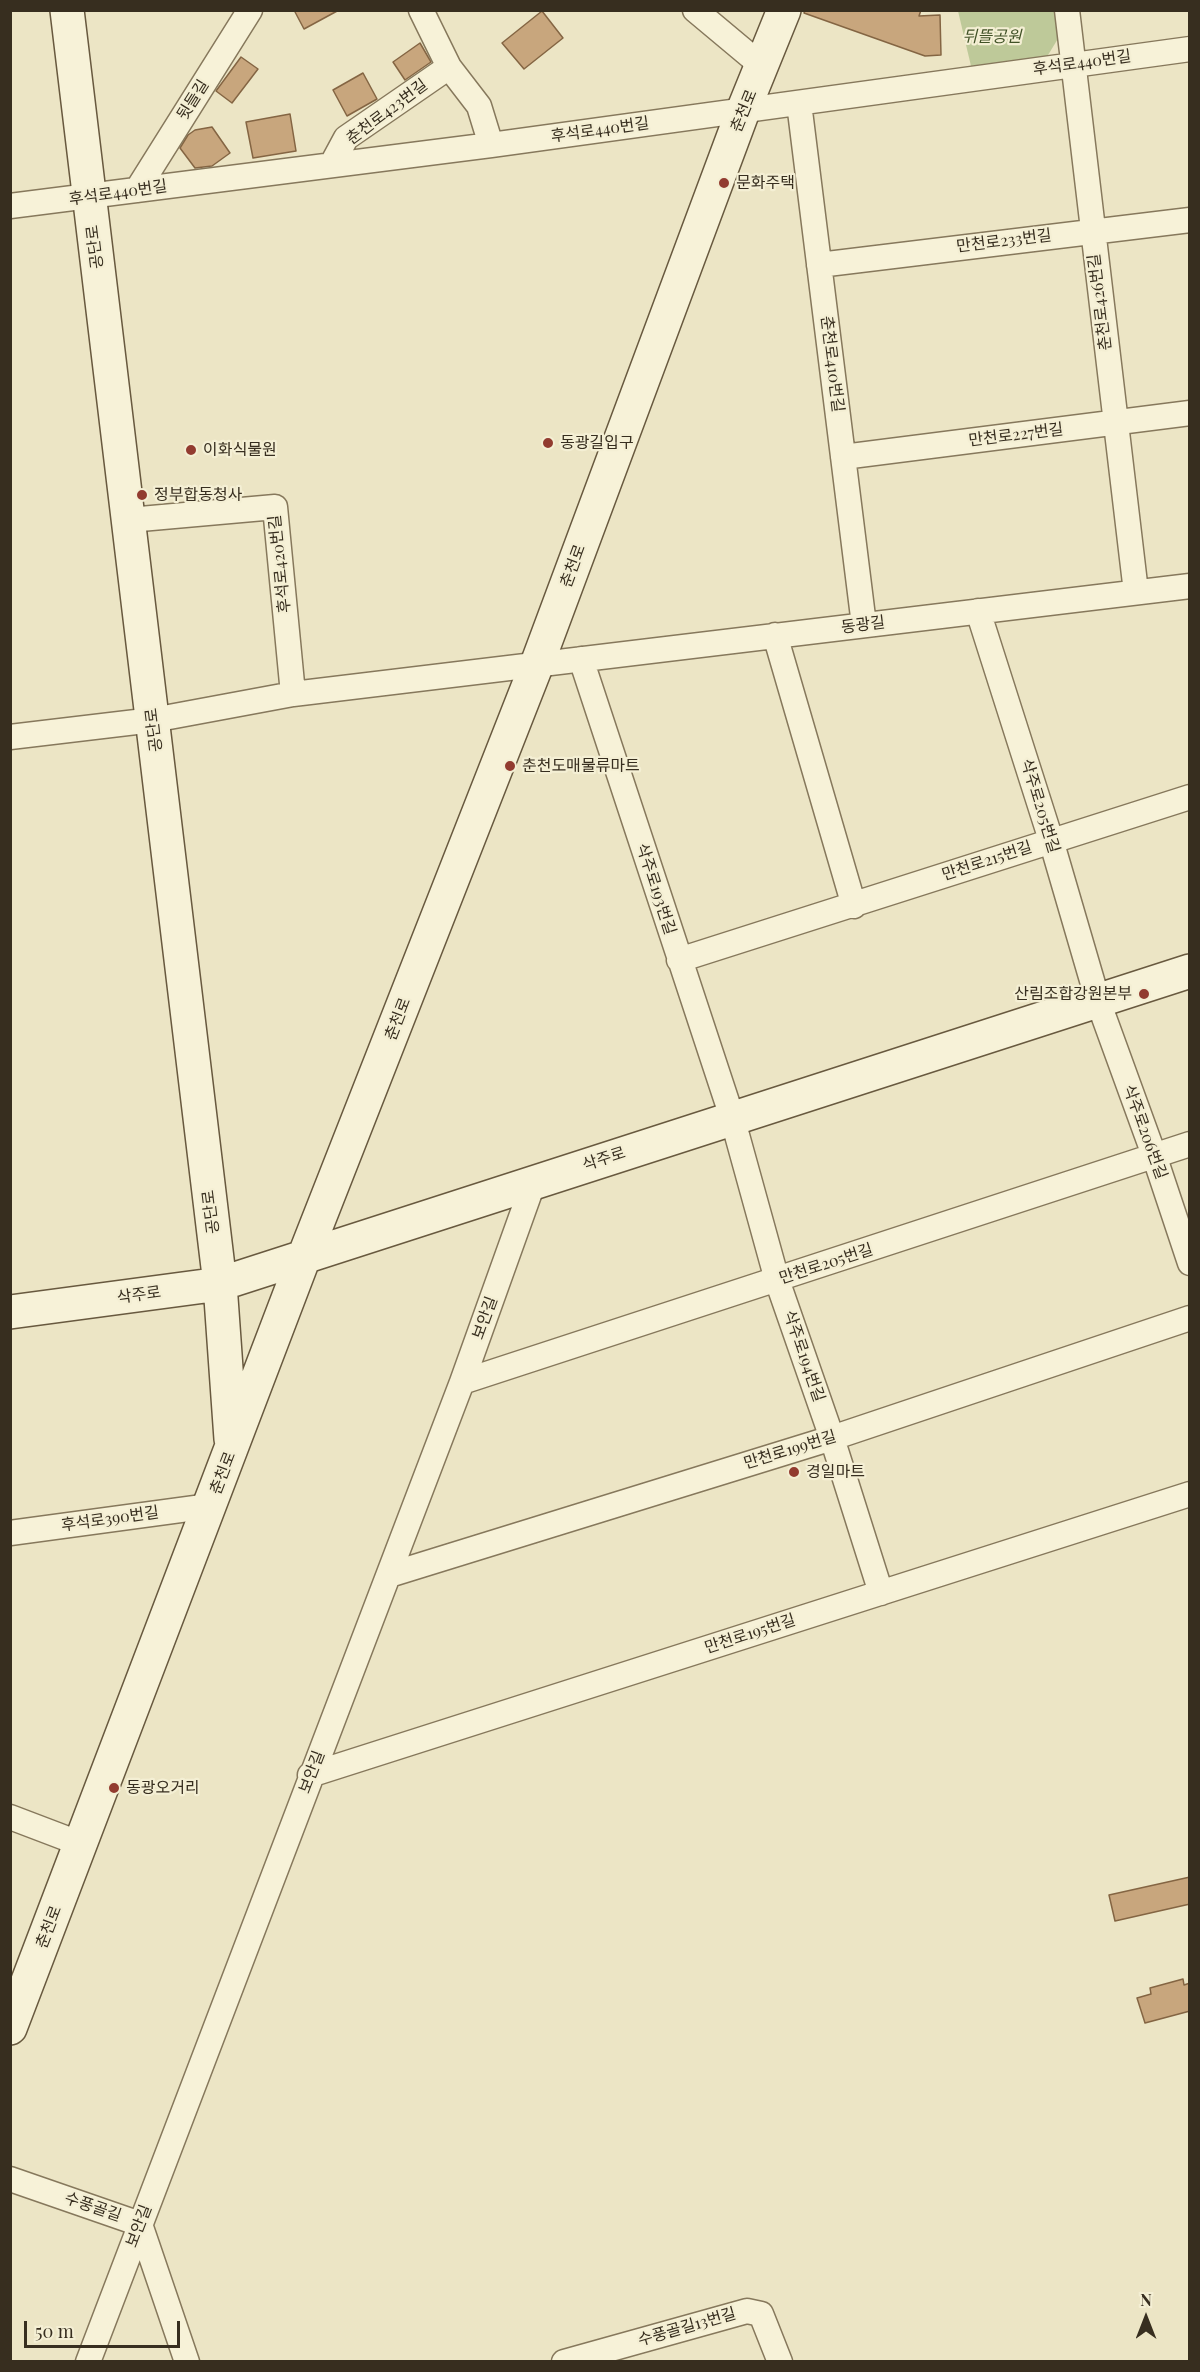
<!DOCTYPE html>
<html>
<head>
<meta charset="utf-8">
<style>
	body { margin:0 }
	#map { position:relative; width:1200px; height:2372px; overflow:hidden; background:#ece5c5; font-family:"Playfair Display",serif }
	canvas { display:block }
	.frame { position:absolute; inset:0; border:12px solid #372e1f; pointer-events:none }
	.north { position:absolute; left:1116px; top:2288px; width:60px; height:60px; -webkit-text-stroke:4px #f4efd4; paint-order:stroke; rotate:0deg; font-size:16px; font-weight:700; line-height:24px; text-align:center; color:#372e1f }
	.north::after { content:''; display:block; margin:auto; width:21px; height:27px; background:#372e1f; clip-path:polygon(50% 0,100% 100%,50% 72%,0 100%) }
	.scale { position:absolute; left:24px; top:2321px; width:156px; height:27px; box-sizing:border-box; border:3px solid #372e1f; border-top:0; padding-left:8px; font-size:18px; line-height:21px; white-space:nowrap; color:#372e1f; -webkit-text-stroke:4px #f4efd4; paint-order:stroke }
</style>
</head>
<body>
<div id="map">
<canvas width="1200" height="2372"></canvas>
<div class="frame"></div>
<div class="north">N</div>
<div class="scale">50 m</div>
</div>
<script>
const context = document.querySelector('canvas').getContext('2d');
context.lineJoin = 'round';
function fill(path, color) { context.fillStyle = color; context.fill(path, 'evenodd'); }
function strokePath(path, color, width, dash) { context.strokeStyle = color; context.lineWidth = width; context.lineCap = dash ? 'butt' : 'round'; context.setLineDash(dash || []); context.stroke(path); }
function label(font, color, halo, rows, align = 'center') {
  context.font = font + ' "Playfair Display","Noto Sans KR",serif'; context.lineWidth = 4.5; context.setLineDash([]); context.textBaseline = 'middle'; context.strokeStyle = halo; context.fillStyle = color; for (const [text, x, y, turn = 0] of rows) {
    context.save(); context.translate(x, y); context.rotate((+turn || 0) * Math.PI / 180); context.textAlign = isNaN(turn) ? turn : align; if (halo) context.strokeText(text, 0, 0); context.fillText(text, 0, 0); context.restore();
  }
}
const green = new Path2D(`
	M958 11H1056L1059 37 1045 60 971 66Z`);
const building = new Path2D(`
	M294 10H339L304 29Z
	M805 10H921L919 16 940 15 941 55 925 56 804 13Z
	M542 11 563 38 524 69 502 43Z
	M420 43 431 62 405 80 393 62Z
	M241 57 258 69 232 103 216 91Z
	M363 73 377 99 347 116 333 90Z
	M290 114 296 151 253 158 246 122Z
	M212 127 230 153 212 166 195 168 180 148 188 135 195 130Z
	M1190 1877V1904L1115 1921 1109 1895Z
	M1183 1979 1184 1985 1190 1983V2011L1145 2023 1137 1998 1151 1994 1150 1988Z`);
const street = new Path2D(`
	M421 10 449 67 479 106 491 145
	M695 10 762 66
	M1067 10 1136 592
	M799 103 864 625
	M332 164 346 138 449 67
	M137 190 250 10
	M10 206 491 145 1190 49
	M819 265 1190 220
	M843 457 1190 413
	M129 520 275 507 293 694
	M978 611 1051 840 1098 1001 1154 1155 1190 1263
	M775 635 854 906
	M581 659 732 1117 777 1280 832 1438 881 1593
	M10 737 153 720 293 694 1190 586
	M679 960 1190 797
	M462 1382 1190 1144
	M10 1533 210 1506
	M389 1575 832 1438 1190 1318
	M310 1775 1190 1494
	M10 1817 81 1844
	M10 2179 140 2224 187 2362
	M88 2362 462 1382 534 1181
	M564 2362 747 2311 761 2314 780 2362`);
const secondary = new Path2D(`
	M67 10 220 1284 231 1439
	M10 1312 220 1284 1190 971
	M10 2028 304 1257 537 664 743 111 784 10`);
const markers = [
	[724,183,6,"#923b2f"],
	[548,443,6,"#923b2f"],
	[191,450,6,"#923b2f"],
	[142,495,6,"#923b2f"],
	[510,766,6,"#923b2f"],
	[1144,994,6,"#923b2f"],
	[794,1472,6,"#923b2f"],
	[114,1788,6,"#923b2f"]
];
const parkNames = [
	["뒤뜰공원",992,37]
];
const streetNames = [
	["후석로440번길",1082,63,-8],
	["뒷들길",193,100,-58],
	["춘천로",744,111,-68],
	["춘천로423번길",387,112,-37],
	["후석로440번길",600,130,-8],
	["후석로440번길",118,193,-8],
	["만천로233번길",1004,241,-7],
	["공단로",95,247,-97],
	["춘천로426번길",1100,302,-97],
	["춘천로410번길",832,364,83],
	["만천로227번길",1016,435,-7],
	["후석로420번길",280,564,-96],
	["춘천로",573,566,-70],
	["동광길",863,625,-7],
	["공단로",154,730,-97],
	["삭주로205번길",1040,806,73],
	["만천로215번길",987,861,-18],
	["삭주로193번길",656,889,72],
	["춘천로",398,1019,-69],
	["삭주로206번길",1145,1132,70],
	["삭주로",604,1159,-18],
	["공단로",211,1212,-97],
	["만천로205번길",826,1264,-18],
	["삭주로",139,1295,-8],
	["보안길",485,1318,-70],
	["삭주로194번길",804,1356,71],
	["만천로199번길",790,1450,-17],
	["춘천로",223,1473,-69],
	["후석로390번길",110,1519,-8],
	["만천로195번길",750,1634,-18],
	["보안길",312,1772,-69],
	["춘천로",49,1927,-69],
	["수풍골길",93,2207,19],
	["보안길",139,2226,-69],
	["수풍골길13번길",687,2327,-16]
];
const poiNames = [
	["문화주택",736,183],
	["동광길입구",560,443],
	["이화식물원",203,450],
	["정부합동청사",154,495],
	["춘천도매물류마트",522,766],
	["산림조합강원본부",1132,994,"right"],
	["경일마트",806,1472],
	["동광오거리",126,1788]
];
fill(green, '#bec999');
fill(building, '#c8a67d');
strokePath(building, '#846543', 1.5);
strokePath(street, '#86785c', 27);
strokePath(secondary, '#68593f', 36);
strokePath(street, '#f7f2d8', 24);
strokePath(secondary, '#f7f2d8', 33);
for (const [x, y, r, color] of markers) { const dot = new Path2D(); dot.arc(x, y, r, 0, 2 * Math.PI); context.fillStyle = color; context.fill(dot); strokePath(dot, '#f4efd4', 2); }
label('italic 16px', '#415227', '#f4efd4', parkNames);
label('16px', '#372e1f', '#f4efd4', streetNames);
label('16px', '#372e1f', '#f4efd4', poiNames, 'left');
</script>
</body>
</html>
